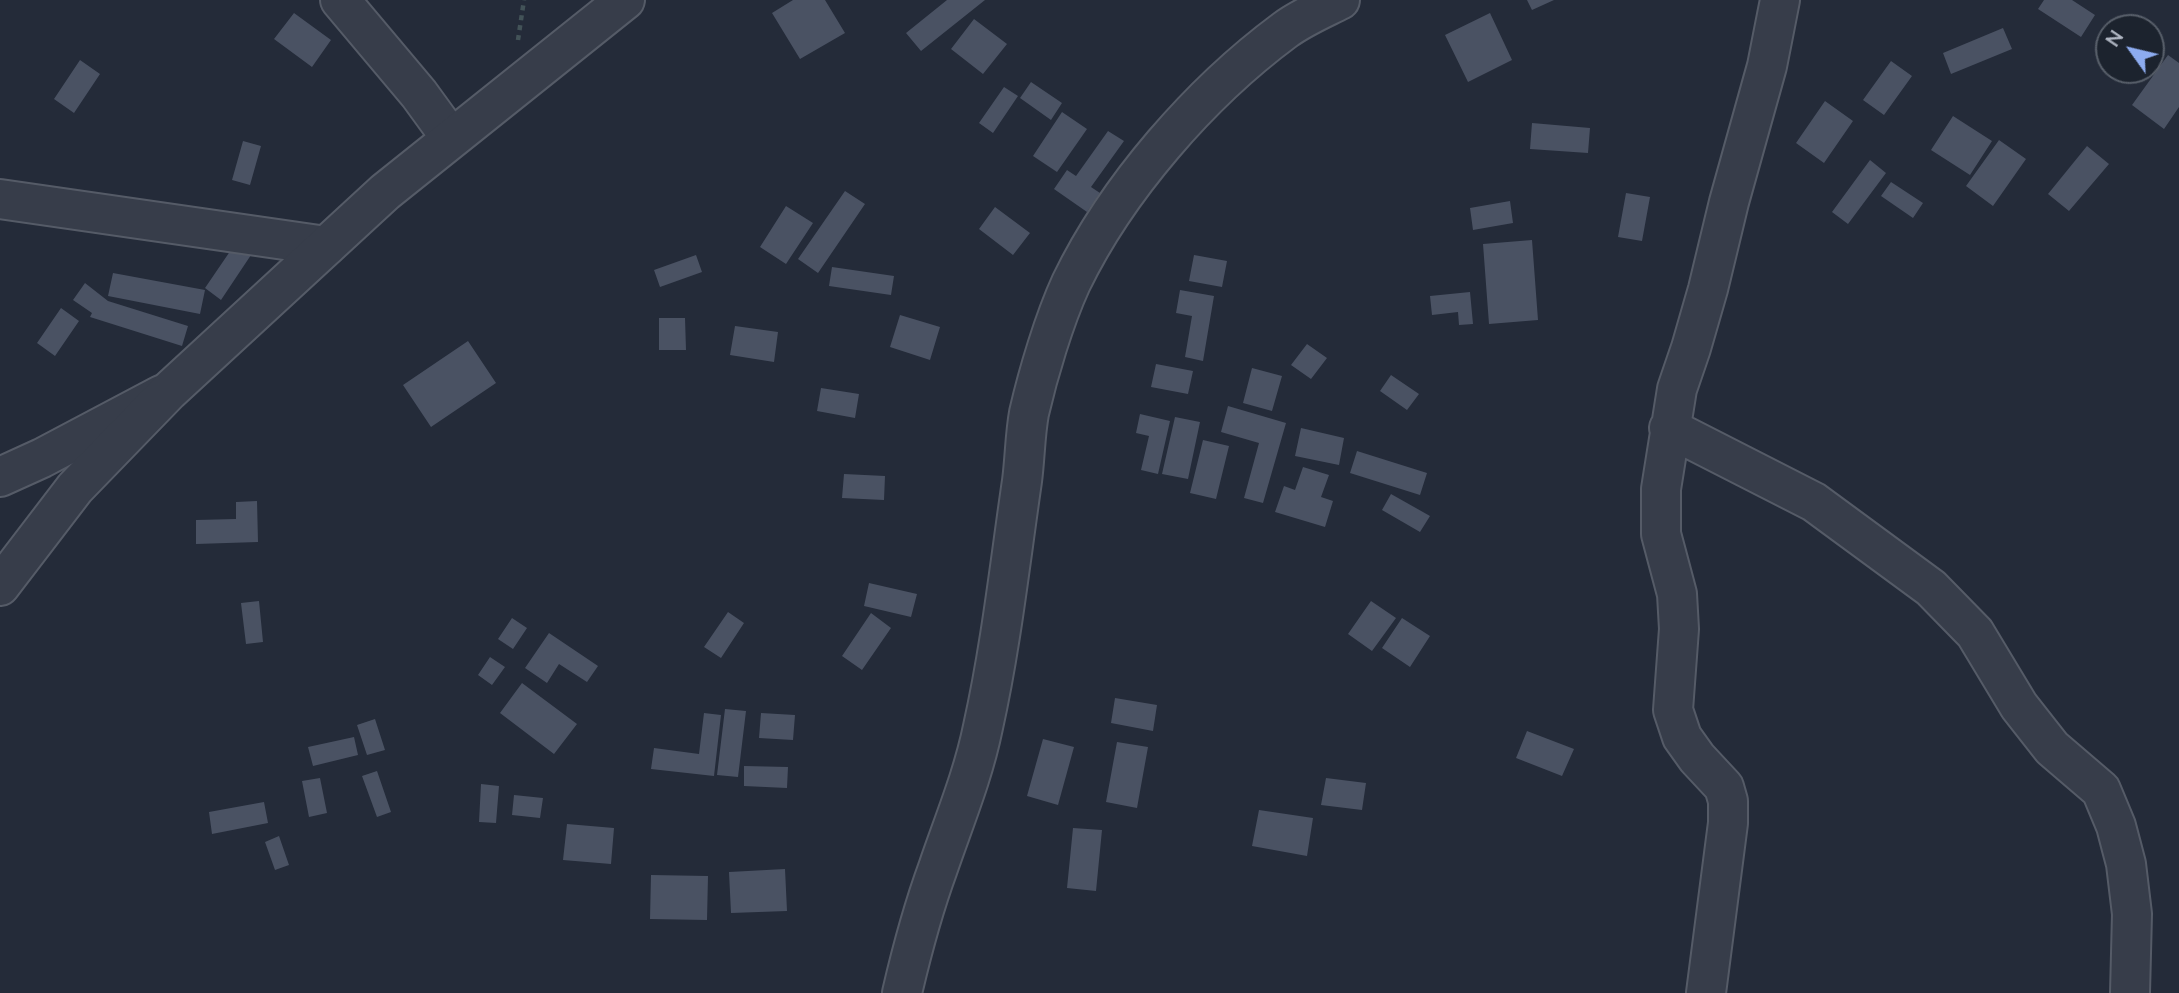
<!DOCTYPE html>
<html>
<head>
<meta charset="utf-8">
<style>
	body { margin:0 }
	#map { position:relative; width:2179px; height:993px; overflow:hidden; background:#242b39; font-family:Lato,sans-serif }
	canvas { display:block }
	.north { position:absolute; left:2095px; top:14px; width:70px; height:70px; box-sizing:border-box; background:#1c232e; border:2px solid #585f6a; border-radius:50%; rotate:304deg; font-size:19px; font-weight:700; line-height:28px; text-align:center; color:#b2b8c5 }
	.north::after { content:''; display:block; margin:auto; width:24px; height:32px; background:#8dacf0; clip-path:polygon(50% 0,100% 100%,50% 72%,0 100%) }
</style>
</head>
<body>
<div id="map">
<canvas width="2179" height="993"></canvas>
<div class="north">N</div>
</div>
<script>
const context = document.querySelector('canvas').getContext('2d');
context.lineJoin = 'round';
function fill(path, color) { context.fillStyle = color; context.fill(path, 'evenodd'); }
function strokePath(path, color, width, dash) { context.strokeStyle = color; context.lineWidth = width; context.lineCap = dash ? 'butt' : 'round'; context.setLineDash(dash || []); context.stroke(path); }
const building = new Path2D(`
	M793 0H825L845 33 800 59 772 13Z
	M947 0H985L921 51 906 33Z
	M1527 0H1554L1532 10Z
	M2044 0H2072L2095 15 2081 37 2038 9Z
	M294 13 331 40 312 67 274 39Z
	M1490 13 1512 60 1468 82 1445 35Z
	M974 19 1007 44 983 74 951 49Z
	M2003 28 2012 49 1951 74 1943 53Z
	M2168 55 2179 63V107L2164 129 2132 105Z
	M80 60 100 74 74 113 54 99Z
	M1891 61 1912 76 1884 115 1863 100Z
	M1031 82 1062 103 1051 120 1020 98Z
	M1004 87 1018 96 993 133 979 123Z
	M1825 101 1853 121 1824 163 1796 143Z
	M1062 112 1087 129 1057 172 1033 156Z
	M1953 116 1992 141 1970 175 1931 150Z
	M1532 123 1590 128 1588 153 1530 149Z
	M1108 131 1124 141 1091 187 1100 193 1087 212 1054 189 1067 170 1076 176Z
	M1999 140 2026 159 1993 206 1966 186Z
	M243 141 261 146 250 185 232 180Z
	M2087 146 2109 164 2069 211 2048 194Z
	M1870 160 1886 173 1848 224 1832 212Z
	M1891 182 1923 203 1913 218 1881 196Z
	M845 191 865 204 818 273 798 259Z
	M1626 193 1650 197 1642 241 1618 237Z
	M1510 201 1513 223 1473 230 1470 208Z
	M786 206 813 223 786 264 760 247Z
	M995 207 1030 233 1013 255 979 229Z
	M1532 240 1538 320 1489 324 1483 244Z
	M235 244 251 255 221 300 205 288Z
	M696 255 702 272 660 287 654 270Z
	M1194 255 1227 261 1222 287 1189 281Z
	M832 267 894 276 891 295 829 286Z
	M113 273 205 290 200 314 108 296Z
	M85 283 108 301 188 326 182 346 90 317 92 313 73 300Z
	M1180 290 1214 296 1203 361 1185 357 1192 316 1176 313Z
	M1470 292 1473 324 1459 325 1458 312 1432 315 1430 296Z
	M61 308 79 321 55 356 37 343Z
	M900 315 940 327 930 360 890 347Z
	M659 318H685L686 350H659Z
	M735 326 778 332 774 362 730 355Z
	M468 341 496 383 431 427 403 385Z
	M1307 344 1327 358 1311 379 1291 365Z
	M1156 364 1193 371 1188 394 1151 387Z
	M1252 368 1282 376 1272 411 1243 403Z
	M1391 375 1419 394 1407 410 1380 391Z
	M821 388 859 394 855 418 817 411Z
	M1228 406 1286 423 1263 503 1244 498 1259 443 1221 432Z
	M1140 414 1170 421 1158 474 1141 470 1149 436 1136 433Z
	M1175 417 1200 422 1188 479 1162 474Z
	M1301 428 1344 438 1339 465 1295 456Z
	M1203 440 1229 446 1216 499 1190 493Z
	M1357 451 1427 473 1420 495 1350 473Z
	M1303 467 1329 475 1321 497 1333 501 1325 527 1275 512 1284 486 1295 490Z
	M844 474 885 476 884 500 842 498Z
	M1391 494 1430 516 1420 532 1382 510Z
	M257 501 258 542 196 544V520L236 519V502Z
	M869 583 917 594 911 617 864 606Z
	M259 601 263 642 246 644 241 603Z
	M1371 601 1396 618 1372 651 1348 634Z
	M728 612 744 623 721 658 704 647Z
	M871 613 891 628 862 670 842 656Z
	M512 618 527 628 513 649 498 639Z
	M1402 618 1430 636 1410 667 1382 648Z
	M549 633 598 666 587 682 559 664 547 683 525 668Z
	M490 657 505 667 492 685 478 675Z
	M522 683 577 724 554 754 500 713Z
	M1115 698 1157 705 1153 731 1111 723Z
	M725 709 746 711 738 777 717 775Z
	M704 713 721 715 714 776 651 769 654 748 699 754Z
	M761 713 795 715 793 740 759 738Z
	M375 719 385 750 367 755 357 725Z
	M1527 731 1574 749 1562 776 1516 758Z
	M354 737 358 755 313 766 308 747Z
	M1043 739 1074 747 1058 805 1027 796Z
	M1117 742 1148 747 1137 808 1106 802Z
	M744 766 788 767 787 788 744 786Z
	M377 771 391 812 377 817 362 776Z
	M320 778 327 813 309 817 302 781Z
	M1326 778 1366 783 1362 810 1321 805Z
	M481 784 499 786 496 823 479 822Z
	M514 795 543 798 540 818 512 815Z
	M264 802 268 823 212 834 209 812Z
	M1259 810 1313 818 1307 856 1252 846Z
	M567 824 614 828 611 864 563 860Z
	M1073 828 1102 830 1096 891 1067 888Z
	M279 836 289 865 275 870 265 842Z
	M785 869 787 911 731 913 729 872Z
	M651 875 708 876 707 920 650 919Z`);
const path = new Path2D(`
	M518 40 524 0`);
const minor = new Path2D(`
	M340 0 419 94 451 138
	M0 199 326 246
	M1669 428 1814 502 1931 588 1975 633 2019 706 2052 748 2101 790 2116 826 2126 864 2132 914 2130 993
	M0 477 42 458 161 395
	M902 993C912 950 923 909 938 868 954 821 973 776 983 727 1001 646 1010 563 1022 481 1025 458 1025 435 1029 413 1038 374 1054 320 1071 283 1117 188 1200 93 1285 30 1301 18 1322 9 1340 0
	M1706 993 1728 823V801L1724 787 1697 758 1682 737 1673 710 1679 629 1677 594 1661 534V489L1677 389 1691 348 1708 289 1729 202 1767 66 1780 0`);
const tertiary = new Path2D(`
	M0 586 75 488 169 391 385 192 625 0`);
fill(building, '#4a5263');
strokePath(minor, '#555b67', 42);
strokePath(tertiary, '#555b67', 42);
strokePath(path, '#435358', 4.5, [5, 5]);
strokePath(minor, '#373d4a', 38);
strokePath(tertiary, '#373d4a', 38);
</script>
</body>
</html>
